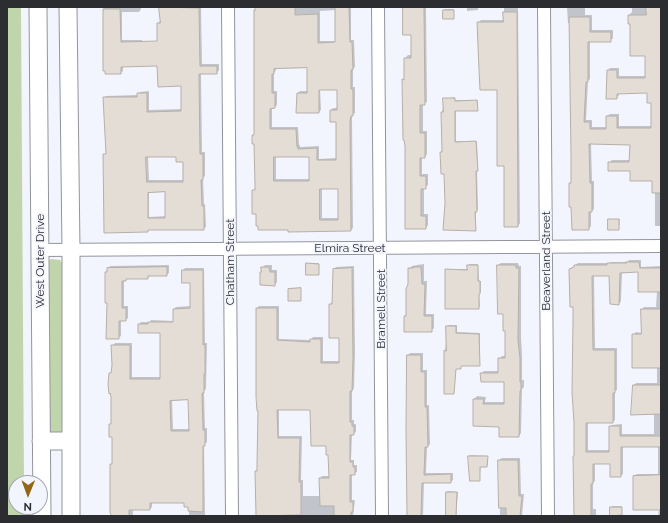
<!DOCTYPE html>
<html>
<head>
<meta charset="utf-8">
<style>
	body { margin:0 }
	#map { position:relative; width:668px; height:523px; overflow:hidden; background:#f3f5fe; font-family:Raleway,sans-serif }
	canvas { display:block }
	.frame { position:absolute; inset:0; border:8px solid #2c2d30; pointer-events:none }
	.north { position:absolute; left:8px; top:475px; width:40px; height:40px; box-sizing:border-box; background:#f3f5fe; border:1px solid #a3a5ac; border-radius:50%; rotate:181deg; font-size:11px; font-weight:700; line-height:16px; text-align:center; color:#2c2d30 }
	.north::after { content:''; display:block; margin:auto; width:14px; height:18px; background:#956516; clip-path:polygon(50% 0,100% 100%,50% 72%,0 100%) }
</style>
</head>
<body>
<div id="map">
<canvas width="668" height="523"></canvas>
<div class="frame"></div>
<div class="north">N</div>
</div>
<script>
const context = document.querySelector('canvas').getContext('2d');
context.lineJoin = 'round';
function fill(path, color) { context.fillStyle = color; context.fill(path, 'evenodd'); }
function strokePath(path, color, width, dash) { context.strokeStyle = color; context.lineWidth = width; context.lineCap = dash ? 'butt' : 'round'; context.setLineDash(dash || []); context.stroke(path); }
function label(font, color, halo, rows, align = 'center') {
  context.font = font + ' Raleway,sans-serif'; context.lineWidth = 3.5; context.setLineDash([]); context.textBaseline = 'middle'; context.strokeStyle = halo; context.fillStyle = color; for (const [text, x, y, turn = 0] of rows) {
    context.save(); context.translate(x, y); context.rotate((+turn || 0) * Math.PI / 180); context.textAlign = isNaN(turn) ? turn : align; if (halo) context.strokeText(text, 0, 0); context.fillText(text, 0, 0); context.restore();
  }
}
const green = new Path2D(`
	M7 7H21L24 483H16V507H24V516H7Z
	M51 259 60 260 64 266 63 433H50L48 432V261Z`);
const shadow = new Path2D(`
	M103 7H141V9L139 12H122V40H142V48H157L158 23 161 20 160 7H201L202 64H219V70L217 73H201L202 152H205V176L203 178 204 204H205L206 227 203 229H150L147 231 104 155 107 153 104 98 106 96 138 95 140 92 149 91V110L182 109V85L158 65 123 66V71L121 73 104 70ZM148 156H177L184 161V180H149ZM166 191V216L149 217V192Z
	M255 7H351V40H354L355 67 353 69V87H355V113L352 115V119L353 228 351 230 289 231V229L259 225 253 191 256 188 255 143 253 136 255 134ZM336 10V41H320V11ZM308 67V91H300L298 93 319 112 321 110 320 89H338V108H333L331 110 337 121V158L319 159V146L300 147V145H299L298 127H272V107H275L277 105V91H274V73L276 70V68ZM276 156H310V179H276ZM322 188H339V218H322Z
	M404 7H426L427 102 423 104V131H427V154L425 157H422V174H428V185L424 188V214H428V225L426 228H406L405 139 403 80 405 77V58L408 55H412V34Z
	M467 7H478V10L467 11Z
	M504 7H518L520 223 518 226 505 165 498 89 478 23 481 20H504Z
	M567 7H585V15H592V30H613V38L610 41H590V79L588 81 586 120H592V127H607V116L610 114H619V126H652V102L648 92 619 93V95L617 98H607L608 70 610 68H619V76H646V55L631 23 629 15 632 12V7H661V226H655V192L653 180 631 170 609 163 612 160H630L631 144 591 143 592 181H594V209L591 212V226L589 229 570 183 572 181 570 23H568Z
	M445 9H454V17L453 18 444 10Z
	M455 97V100H478L477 110H456V141H477L478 169 477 170 478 210 476 211V229L475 230 446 203 445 173 441 153 442 152V113L444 99Z
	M610 219H620L619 229 609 220Z
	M629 260H641V267L661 266V516H658L659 509 634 476 637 474H658V446H623V474L621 476 611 463H595V481L593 483V509H596V516H575L574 306 570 269 578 263H609L611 262H627ZM639 271 657 291 656 307H644L642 309V333L636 332 633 335 657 367V383H636L634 385 654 414V434H622V424L612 425 610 427V450H588V422H613L615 420V391L617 390V348H595L594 275H610L619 304 621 301 622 272Z
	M308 263H319L318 274 307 264Z
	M501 263H518L519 266H521V337L522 355V380H524V387L522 389 521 433 519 436 500 426 474 425V399L477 396 486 397 485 402H505V381L481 374 484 371H499V359L502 356H506V330L498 265Z
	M424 264V281H427L426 314H434V328L431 331 405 316 407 314 409 269 412 266 417 265Z
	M469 264H478L479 281H481V292L479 294 480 306 479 308 446 270 447 269H468Z
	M169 265V273L166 275 150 276 148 278H128L124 280V306H128V318L126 320H121V336L118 338 108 302 106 272 108 268 110 266Z
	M265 265H272V270H277V282L275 285 262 271V268Z
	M354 266 355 354 354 388 352 392V420H354V424H356V432L352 434 351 460H354V465H357V472L352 474V500H355L353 516H257L256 471 258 469 259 410 257 397V308L259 306H279V339L311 340 313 337H323V361H340V337L330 305 332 302 334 269 336 267ZM279 409H311L327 445 330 476H322L320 478 321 496H303V480H301L302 436H279Z
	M185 268H204L205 343H207L206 389 204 391 205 428H207V442L204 445 205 516H189V506L185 502H152V507L150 509H133V516H112L111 465 113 462V436L110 425 112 422V397L110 374 112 371V346L115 343H132V377H161V332L139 324 141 322H150L151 320 174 321V309L176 307 191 306V282L183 271ZM189 399 190 429H173L172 400Z
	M290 288H301L300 300 289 289Z
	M448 325H457V332L480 333V364L479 365H462L460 368H456L454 393 445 351Z
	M410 353H423V370H427V405H429L430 444 427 447 426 473H453V480L451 482H424L423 516H408L407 375 408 374V355Z
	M470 455 488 456V465L481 466 479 480 469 456Z
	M502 458H520L521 494H524L522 516H500L499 460Z
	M448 491 458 492 456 516H447V492Z
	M612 506H622V513L621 514 611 508Z`);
const building = new Path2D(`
	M159 7 199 8 200 66H217V74H199L200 154H203V180H201L202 206H204V230H148V232L104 233 103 154H106L103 97H137V93H147V112L181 111V86L158 87 157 66 121 67V74H105V71H103V9H120L121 42 157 41V23H160ZM146 157H176V162H183V182H147ZM165 192V218H148V193Z
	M295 7V15L318 14V43L335 42V7H349L350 42H352L353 70H351V89H353V116H351L350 122 351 231 288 232V230H258V226H256V214H252V190H255V185L254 144H252V135H254V10L255 11V8ZM307 68V93H297L296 113H319V90H337V110H330V122H336V160H317V148L298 149V147H297L296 129H270V109L275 108V93H272V74H274V69ZM274 157H309V181H274ZM320 189H338V220H320Z
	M403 7H424L425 105H420V133H425V158H420V176H426V189H421V216H426V229H405V146L404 140H403L402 79 404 80V58H411V35H403Z
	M646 7H661V193H652V181H630V171H608V162H629L630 145 589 144 590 183H592V212H589V230H572L571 207H569V183H571V154L569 17H590V32H611V42H588V82H586L584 122H590V129H606V116H617V128H651V103H647V93L617 94V99H606L607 70H617V78H645V56H630V24H628V15H646Z
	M443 10H454V19H443Z
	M503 12H517L518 227H504V166H497V90H480L479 70 477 22H503Z
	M443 98H455V101L477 100 478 111H455V142L476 141 478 171H476L477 212H475L476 231 443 230 445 203 444 174H441L440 152H442L441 112H443Z
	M608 219H619V230H608Z
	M626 262H639L640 268H661V292H638V272L620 273 619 305 610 304 609 276H592L593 350H615V393H613V423H586V452H609V426H620V436H661V447H621V477H610V464H593V484H591V516H574L573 456H574V423L572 392 573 320V307H570L569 269 574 267V265H607V263H626Z
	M306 263 319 264V275H306Z
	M467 265H478V281H480V294H479V309H445V269L467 270Z
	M497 265H516V268H519L518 340 520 358V382H521V391H520L519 437H499V427L473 426V399H484L483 404H504V382H481L480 373H498V358H505V331H503V314H498Z
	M167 267V276H148V279H126V281H122V308H126V321H119V339H106L107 303H105V272H107V268Z
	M261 267H269L270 272H275V286L260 285V272H261Z
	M413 267H421L422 284H425L424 316H432V332H404V316H406V289L408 284V268H413Z
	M352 268 353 357 352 391H350V422H352V426H354V435H350V462H353V467H355V475H350V502H353V512H351V516H334V506H320L319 478H329L328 455H326V446H311L310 410H277L278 438H300L299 482H301V515L256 516 255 471H257V463L258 411H257L256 397V308H277V340L310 342V339H321V363H339V338H329V304H332L333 269Z
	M182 270H203V345L205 344V374H204V393H202L203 430H205V446H203V512L188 511V507H184V503H150V510H129V516H111V514L110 513V464H112V437H109V424H111V397L110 393 109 394 108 384 109 373H111L112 365 111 345H130V379H160V333H138V324H148V322H173V309L190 308V283H182ZM188 400 189 431H171L170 401Z
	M301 288V301H288V289Z
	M641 309H661V368H632V334H641Z
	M446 326H456V333L479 334 480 366H461V369H456L454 394H444V350L446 351Z
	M407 355H421V372H425V407H427L428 447H425L424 475 451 474V483H422L421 516H407L406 431Z
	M633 385H661V414L631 415Z
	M468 456H488L487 467H480V481H470Z
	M498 460H518L519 496H522L520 516H506V508H499Z
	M661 475V510H633V476Z
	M446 492H457L456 516H446Z
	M610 507H622V515L610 516Z`);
const street = new Path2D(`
	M228 7 232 516
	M378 7 382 516
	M544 7 548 516
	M40 250 661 246`);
const secondary = new Path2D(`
	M38 7 42 516
	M68 7 71 250V516
	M41 441H71`);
const streetNames = [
	["Elmira Street",350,248],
	["West Outer Drive",40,261,-90],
	["Beaverland Street",546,261,-90],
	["Chatham Street",230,262,-90],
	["Bramell Street",381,309,-90]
];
fill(green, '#c1d5ad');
fill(shadow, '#0003');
fill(building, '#e3ddd5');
strokePath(building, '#b5afa8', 1);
strokePath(street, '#93959d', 14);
strokePath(secondary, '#93959d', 19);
strokePath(street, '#fff', 12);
strokePath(secondary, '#fff', 17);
label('12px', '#2c2d30', '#f3f5fe', streetNames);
</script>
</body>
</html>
